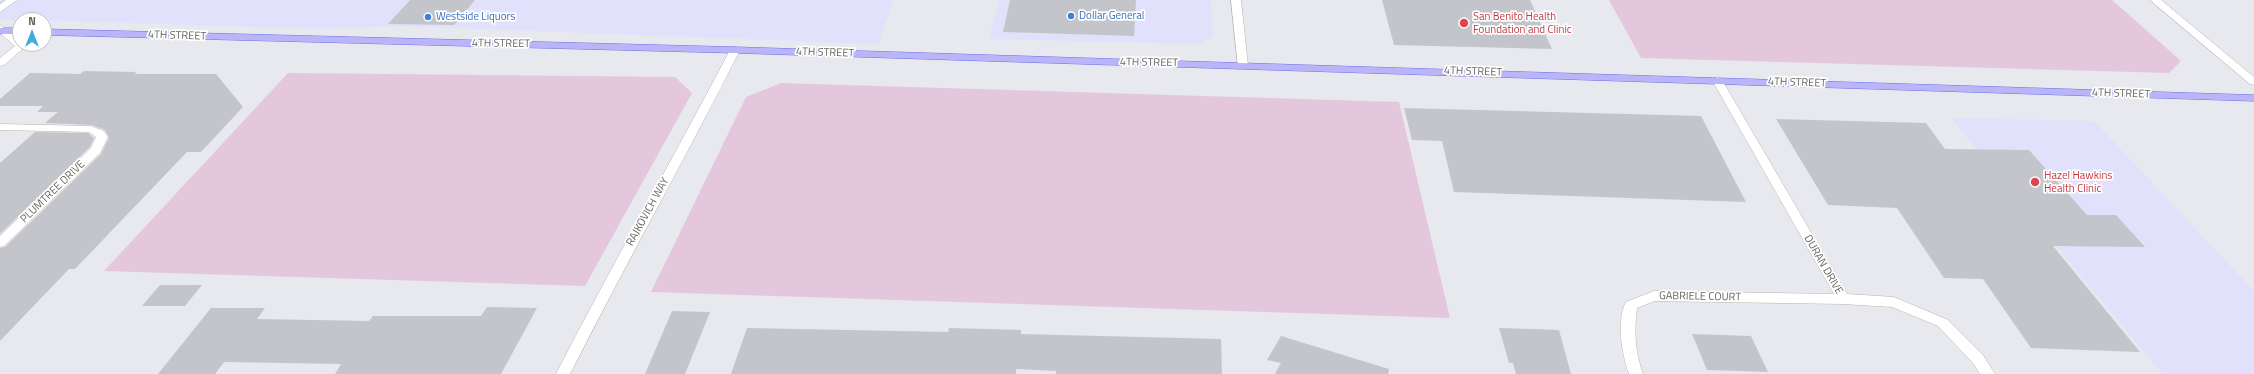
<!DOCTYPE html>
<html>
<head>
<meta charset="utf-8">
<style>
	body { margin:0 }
	#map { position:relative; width:2254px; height:374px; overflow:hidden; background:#e8e8ef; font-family:"Titillium Web",sans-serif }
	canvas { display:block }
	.north { position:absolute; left:12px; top:12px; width:40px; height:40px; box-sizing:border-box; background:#fff; border:1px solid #c2c1bf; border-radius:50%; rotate:0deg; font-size:11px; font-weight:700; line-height:16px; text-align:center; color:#66655f }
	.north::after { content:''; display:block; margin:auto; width:14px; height:18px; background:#43a9da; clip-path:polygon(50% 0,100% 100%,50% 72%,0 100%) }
</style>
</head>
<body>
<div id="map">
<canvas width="2254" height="374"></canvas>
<div class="north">N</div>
</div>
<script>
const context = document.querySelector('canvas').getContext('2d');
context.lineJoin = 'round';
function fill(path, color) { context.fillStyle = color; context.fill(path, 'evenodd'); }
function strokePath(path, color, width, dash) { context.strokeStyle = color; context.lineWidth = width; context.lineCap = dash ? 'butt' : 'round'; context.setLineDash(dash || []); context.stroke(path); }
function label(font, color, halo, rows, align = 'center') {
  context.font = font + ' "Titillium Web",sans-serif'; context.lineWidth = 3.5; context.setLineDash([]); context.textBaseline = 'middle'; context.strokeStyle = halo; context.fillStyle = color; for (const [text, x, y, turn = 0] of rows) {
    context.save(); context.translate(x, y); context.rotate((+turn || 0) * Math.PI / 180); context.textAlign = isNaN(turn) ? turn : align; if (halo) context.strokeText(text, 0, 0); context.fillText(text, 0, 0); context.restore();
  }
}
const commercial = new Path2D(`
	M0 0H894L878 44 399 26 319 29 0 19Z
	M999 0H1211L1213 36 1201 44 989 39Z
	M1951 118 2094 121 2254 291V374H2162Z`);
const green = new Path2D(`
	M1609 0H2112L2181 61 2169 73 1641 58Z
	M288 73 675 77 692 93 585 286 104 271Z
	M781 83 1399 102 1450 318 651 292 746 97Z`);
const building = new Path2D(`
	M410 0H475L454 25 388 24Z
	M1010 0H1136L1134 36 1003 32Z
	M1382 0H1530L1552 49 1394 45Z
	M84 71 137 72 134 74H216L243 107 201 152H187L75 269H69L0 341V248L5 247 101 154 109 138 105 130 92 125 45 123 58 112H37L43 106H0V99L30 73 80 74Z
	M1404 108 1701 116 1746 202 1454 192 1442 141 1412 140Z
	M1776 119 1926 123 1945 149 2029 150 2087 215H2116L2145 247 2053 246 2140 352 2031 348 1983 279 1944 278 1897 208 1828 205Z
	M35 132 88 133 94 138 90 147 0 234V163Z
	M160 285H202L185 306H142Z
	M487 307 537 308 501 374H335L341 364 224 362 215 374H158L211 308H265L257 319 369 321 373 316H481Z
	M672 311 710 312 685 374H645Z
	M747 328 948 332 949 328 1021 330V334L1221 339 1222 374H1056V371L1016 369V374H731Z
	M1499 328 1559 330 1571 374H1516L1513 363H1509Z
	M1692 334 1751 336 1768 372 1707 370Z
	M1281 336 1389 369 1388 374H1275L1281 363 1267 360Z`);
const minor = new Path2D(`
	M6 0H17L0 12V4Z
	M1231 0H1241L1248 66 1243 69 1238 66Z
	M2150 0H2161L2254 77V85L2250 84Z
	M0 25 20 40V44L26 46 4 65 0 66V58L15 46 0 33Z
	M735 47 740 50C685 159 625 265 570 374H556C612 265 673 159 730 50Z
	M1717 77 1722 80 1847 294 1894 297 1948 320 1983 355 1995 374H1980L1973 363 1938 326 1892 307 1843 304 1655 301 1637 308C1634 331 1635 352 1643 374H1629C1622 355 1616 320 1626 302L1654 291 1834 294 1712 80Z
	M0 124 91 126 104 131 108 137 100 153 4 246 0 247V236L91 148 96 137 89 132 0 130Z`);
const major = new Path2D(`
	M0 28H20V34H0Z
	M44 29 735 47 2254 95V101L735 53 44 35Z`);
const markers = [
	[1071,16,4,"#3f7fe0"],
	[428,17,4,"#3f7fe0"],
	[1464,23,5,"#e0444e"],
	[2035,182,5,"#e0444e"]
];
const shopNames = [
	["Dollar General",1079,16],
	["Westside Liquors",436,17]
];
const healthNames = [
	["San Benito Health",1473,17],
	["Foundation and Clinic",1473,30],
	["Hazel Hawkins",2044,176],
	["Health Clinic",2044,189]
];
const streetNames = [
	["4TH STREET",177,36,2],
	["4TH STREET",501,44,1],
	["4TH STREET",825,53,2],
	["4TH STREET",1149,63,1],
	["4TH STREET",1473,72,2],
	["4TH STREET",1797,83,2],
	["4TH STREET",2121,94,2],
	["PLUMTREE DRIVE",53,192,-44],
	["RAJKOVICH WAY",648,212,-61],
	["DURAN DRIVE",1823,265,60],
	["GABRIELE COURT",1700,297,1]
];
fill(commercial, '#e1e1fb');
fill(green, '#e4c7dd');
fill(building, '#c4c5cb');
strokePath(minor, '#b6b5b0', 1);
strokePath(major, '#6b6fe5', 1);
fill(minor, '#fff');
fill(major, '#bab4f8');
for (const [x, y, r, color] of markers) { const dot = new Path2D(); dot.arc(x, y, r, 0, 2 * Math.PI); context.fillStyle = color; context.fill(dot); strokePath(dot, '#fff', 1.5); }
label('11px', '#366cbe', '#fff', shopNames, 'left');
label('11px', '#be3a42', '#fff', healthNames, 'left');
label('11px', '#66655f', '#fff', streetNames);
</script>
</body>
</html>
